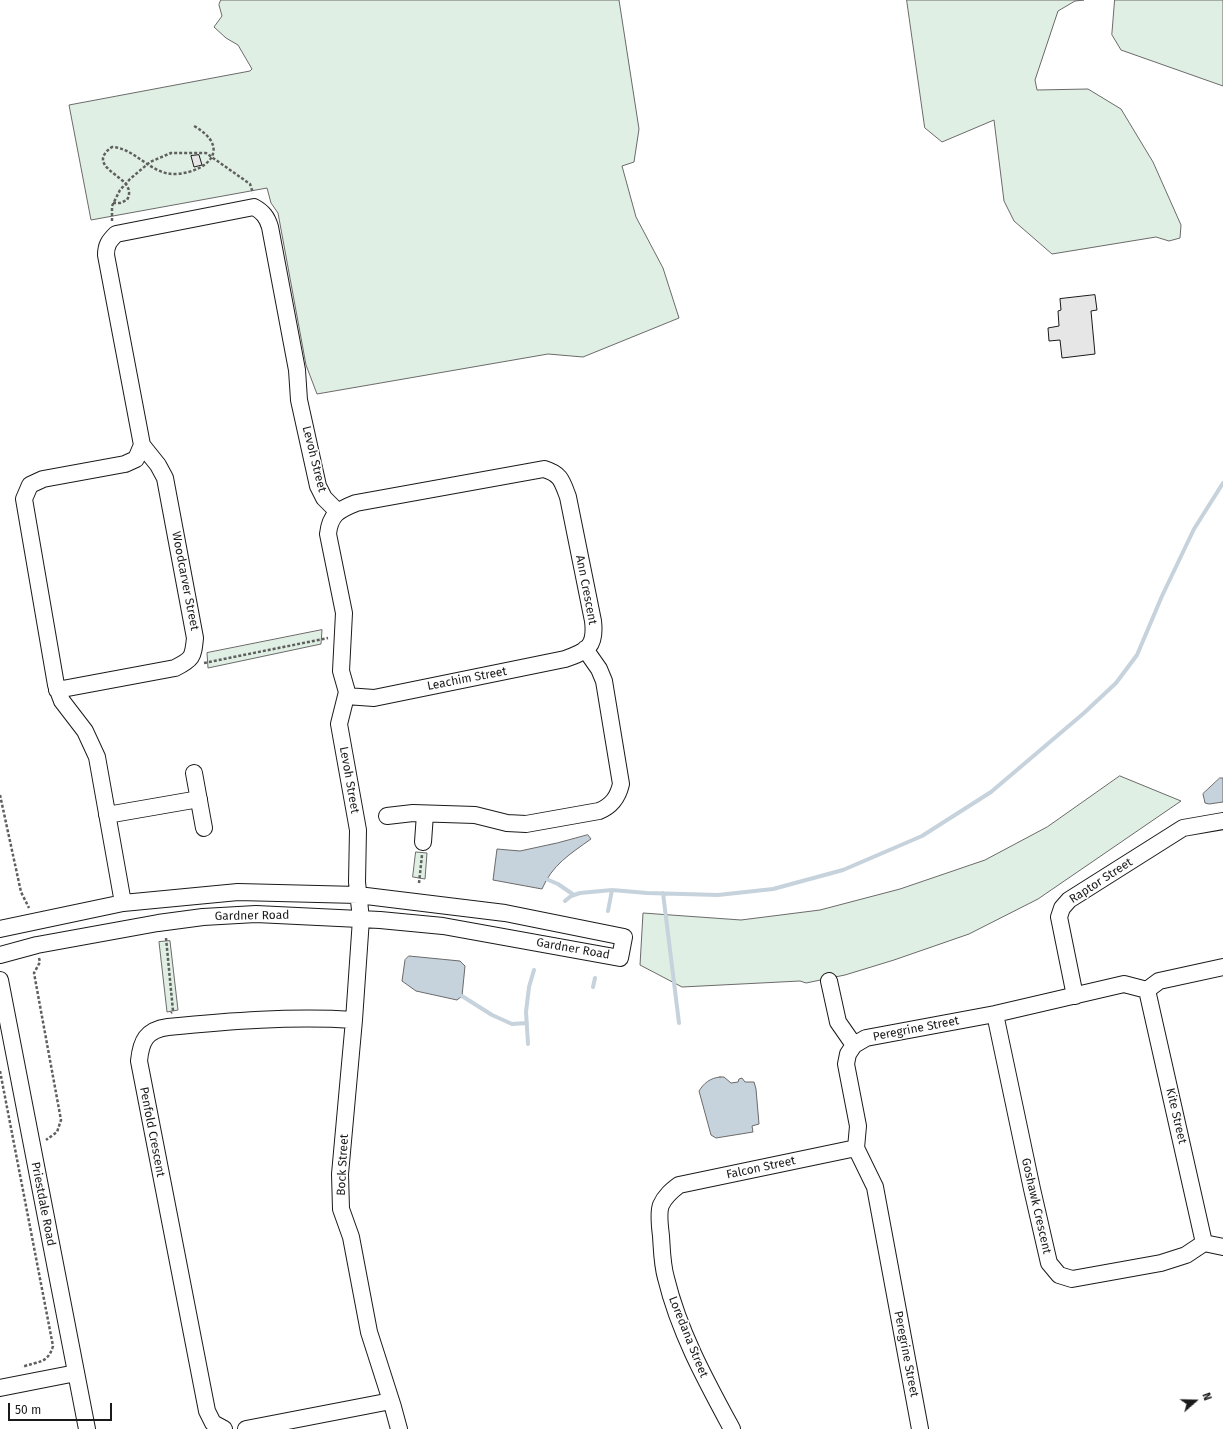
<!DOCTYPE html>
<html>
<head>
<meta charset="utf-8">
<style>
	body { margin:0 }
	#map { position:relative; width:1223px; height:1429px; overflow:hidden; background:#fff; font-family:"Fira Sans",sans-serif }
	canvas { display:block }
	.north { position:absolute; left:1175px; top:1381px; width:40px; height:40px; -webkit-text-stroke:3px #fff; paint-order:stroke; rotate:70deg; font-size:11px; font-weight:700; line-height:16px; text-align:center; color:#1a1a1a }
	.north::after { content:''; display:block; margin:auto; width:14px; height:18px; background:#1a1a1a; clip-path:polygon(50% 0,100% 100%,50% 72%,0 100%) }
	.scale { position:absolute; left:8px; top:1403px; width:104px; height:18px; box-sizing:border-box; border:2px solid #1a1a1a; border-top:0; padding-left:5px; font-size:12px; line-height:14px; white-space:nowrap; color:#1a1a1a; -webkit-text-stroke:3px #fff; paint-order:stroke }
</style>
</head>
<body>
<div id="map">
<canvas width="1223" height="1429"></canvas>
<div class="north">N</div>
<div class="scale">50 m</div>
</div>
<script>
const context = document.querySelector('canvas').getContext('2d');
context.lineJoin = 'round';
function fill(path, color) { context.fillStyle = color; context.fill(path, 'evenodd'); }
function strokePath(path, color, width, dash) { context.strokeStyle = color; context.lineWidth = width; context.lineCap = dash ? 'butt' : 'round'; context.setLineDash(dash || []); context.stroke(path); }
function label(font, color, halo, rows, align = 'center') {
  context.font = font + ' "Fira Sans",sans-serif'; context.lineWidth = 3; context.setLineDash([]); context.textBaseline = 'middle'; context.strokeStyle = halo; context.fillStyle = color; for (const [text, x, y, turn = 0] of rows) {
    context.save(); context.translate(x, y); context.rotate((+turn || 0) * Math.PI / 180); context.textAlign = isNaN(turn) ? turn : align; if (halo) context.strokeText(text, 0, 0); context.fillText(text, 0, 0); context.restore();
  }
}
const green = new Path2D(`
	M221 0H619L639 129 634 162 622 166 636 217 663 268 679 318 583 357 548 354 317 394 306 365 278 213 271 203 267 188 91 220 69 105 250 71 252 69 238 45 226 38 214 27 222 16 219 5Z
	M907 0H1084L1075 1 1058 11 1035 80 1037 90 1088 89 1121 109 1153 162 1181 225 1180 238 1169 241 1156 237 1052 254 1014 221 1004 201 994 120 942 142 925 128Z
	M1115 0H1223V86L1121 50 1112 35Z
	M322 630 321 644 208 668 207 653Z
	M1120 776 1181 801 1038 899 969 934 894 960 845 975 806 983 800 981 682 987 640 965 643 913 741 920 820 910 900 889 985 860 1047 827Z
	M416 852 427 853 425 879 413 877Z
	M170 941 178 1010 167 1012 159 942Z`);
const water = new Path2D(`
	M1220 778H1223V802L1209 804 1205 803 1203 794Z
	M588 835 591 839C570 854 552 865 542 889L493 880 497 849 520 851 557 843Z
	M409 956 460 961 465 966 462 996 457 1000 416 991 402 981 405 960Z
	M720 1077H724L731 1083 738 1082 739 1079 742 1078 745 1082H754L756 1089 759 1124 752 1126 753 1132 716 1138 711 1135 699 1091C704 1083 710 1078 720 1077Z`);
const stream = new Path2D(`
	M546 879 558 884 574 895
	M663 893 679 1023
	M565 901 571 896 580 893 612 890 647 893 718 895 773 889 843 870 922 836 991 792 1084 713 1116 683 1137 655 1162 596 1194 529 1223 483
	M608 911 612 890
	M593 987 595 978
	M462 996 492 1015 512 1024 527 1023
	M528 1044 526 1012 529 987 534 970`);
const building = new Path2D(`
	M199 155 202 165 194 167 191 156Z
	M1095 295 1097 310 1091 311 1095 354 1062 358 1060 340 1049 341 1048 328 1059 326 1058 311 1061 310 1060 299Z`);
const path = new Path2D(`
	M113 203H120L127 200C129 196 130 192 128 188 124 175 86 165 112 147 136 148 151 176 177 174 210 171 231 147 194 126
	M112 221V206L120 190 130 179 150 162 171 153H206L250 184 253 193
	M204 663 328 638
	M0 795 21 892 29 908
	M419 883 422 855
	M166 938 173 1011 171 1013
	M39 958 40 962 34 973 61 1120 57 1132 46 1140
	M0 1071 53 1346C48 1364 38 1361 22 1367`);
const minor = new Path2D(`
	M57 690 175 668C193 659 193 657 195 638L165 478 158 465 142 445 106 255C106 245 109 241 116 234L254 207C263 212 267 217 270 227L297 370 299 400 318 486 324 498 338 512
	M346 696 374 698 565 659C588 651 596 646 593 621L568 497C562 481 561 474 544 469L356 503C338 510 330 515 328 534L344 613 341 671 347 692 339 724 358 830 357 882 361 919 354 1020 340 1174 341 1209 351 1237 369 1332 393 1407 399 1429
	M194 773 204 828
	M107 815 199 799
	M387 816 413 813 475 815 507 823 526 824 599 811C612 806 618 797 621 784L604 681 599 669 585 649
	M423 842 425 814
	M123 903 97 757 85 731 62 701 56 685 24 499 30 485 43 479 125 464 136 459 142 445
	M0 929 123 903 238 892 358 895 505 913 624 937 620 958 443 926 380 920 256 914 203 917 158 923 37 945 0 955
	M0 980 87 1429
	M829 981 838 1022 854 1045
	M1147 990 1204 1243
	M1075 996 1059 917 1062 908 1069 900 1183 828 1223 821
	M995 1014 1032 1189 1049 1263 1059 1275 1072 1279 1161 1263 1186 1255 1204 1243 1223 1247
	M0 1388 76 1373
	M224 1429 213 1423 207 1411 139 1061C141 1041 146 1030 168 1027 229 1021 292 1016 354 1020
	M246 1429 391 1401
	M732 1429C706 1381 679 1332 666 1278 662 1264 662 1250 661 1236 660 1228 658 1212 661 1205 665 1196 671 1191 679 1185L856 1148
	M920 1429 875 1187 856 1148 858 1126 846 1064 848 1054 854 1045 866 1038 995 1014 1124 984 1147 990 1159 981 1223 967`);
const streetNames = [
	["Levoh Street",314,459,76],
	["Woodcarver Street",185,581,79],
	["Ann Crescent",586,590,79],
	["Leachim Street",467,679,-11],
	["Levoh Street",349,780,80],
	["Raptor Street",1101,881,-33],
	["Gardner Road",252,916,-1],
	["Gardner Road",573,949,10],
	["Peregrine Street",916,1029,-11],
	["Kite Street",1176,1116,77],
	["Penfold Crescent",152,1132,79],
	["Bock Street",343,1165,-87],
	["Falcon Street",761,1168,-12],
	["Priestdale Road",43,1204,79],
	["Goshawk Crescent",1036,1206,77],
	["Loredana Street",688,1337,68],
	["Peregrine Street",906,1354,79]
];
fill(green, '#e0efe3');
strokePath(green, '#6a6a6a', 1);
fill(water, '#c6d2dc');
strokePath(water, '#6a6a6a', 1);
strokePath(stream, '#c6d2dc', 4);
fill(building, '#e6e6e6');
strokePath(building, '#1a1a1a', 1);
strokePath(minor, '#1a1a1a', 18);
strokePath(path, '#5f5f5f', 2.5, [3, 2]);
strokePath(minor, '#fff', 16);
label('12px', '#1a1a1a', '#fff', streetNames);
</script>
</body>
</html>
